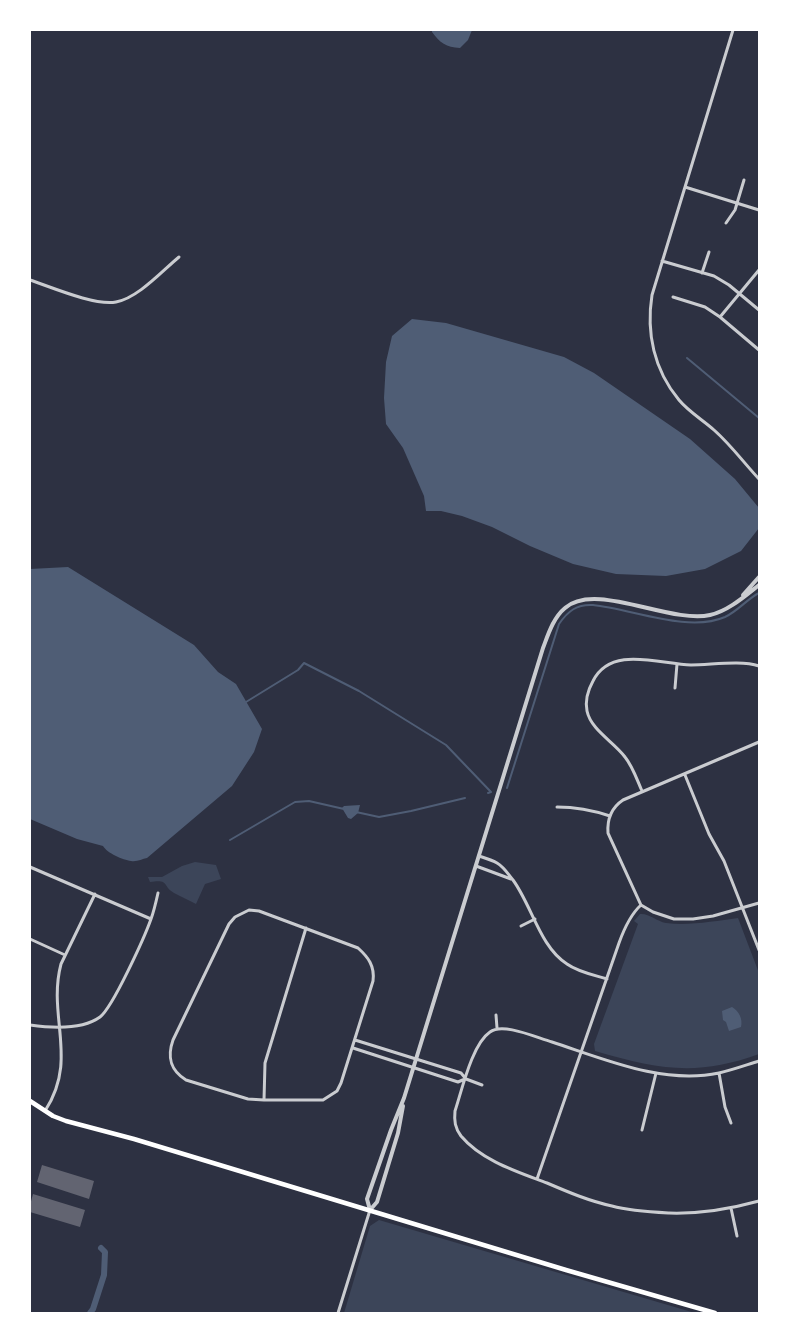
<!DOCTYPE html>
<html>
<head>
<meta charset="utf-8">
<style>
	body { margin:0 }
	#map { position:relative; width:789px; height:1343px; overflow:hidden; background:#2d3142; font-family:"Nunito Sans",sans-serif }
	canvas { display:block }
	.frame { position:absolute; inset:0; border:31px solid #fff; pointer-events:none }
</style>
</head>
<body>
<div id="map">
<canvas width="789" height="1343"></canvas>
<div class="frame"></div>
</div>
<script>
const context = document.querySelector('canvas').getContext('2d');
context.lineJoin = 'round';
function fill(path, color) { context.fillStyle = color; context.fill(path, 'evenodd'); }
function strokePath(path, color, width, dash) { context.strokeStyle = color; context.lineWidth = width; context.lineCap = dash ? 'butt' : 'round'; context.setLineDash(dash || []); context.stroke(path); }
const green = new Path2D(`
	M195 862 216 865 221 879 205 884 196 904C189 900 181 897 174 893 162 886 170 879 150 882L148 877H162L182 866Z
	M640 914C649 913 656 921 666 923 689 926 715 921 738 918L759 973V1054C696 1077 658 1069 595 1051L594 1044 638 924 634 921Z
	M379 1220 695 1313H344L370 1226Z`);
const water = new Path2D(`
	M432 30H472L468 40 460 48C446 47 440 43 432 32Z
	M412 319 446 323 564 357 594 373 690 439 735 479 759 508V528L741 551 705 569 666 576 616 574 573 564 530 546 492 527 462 516 441 511H426L424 496 403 448 386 424 384 398 386 362 392 336Z
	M68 567 194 645 218 672 236 684 262 729 254 752 232 786 147 858C142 859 137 862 131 861 123 860 107 853 103 846L77 839 30 819V569Z
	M360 805 358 813 351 819 348 818 342 808 344 806Z
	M732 1007C739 1011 743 1019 741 1027L729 1031 726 1022 723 1020 722 1011Z`);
const stream = new Path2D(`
	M687 358 759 418
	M246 702 298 670 304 663 359 691 446 745 491 792 488 793
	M507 788 559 624C568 611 577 604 593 605 632 609 688 633 725 617 738 611 747 599 759 593
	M356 812 379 817 411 811 465 798
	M230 840 295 802 309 801 344 809`);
const canal = new Path2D(`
	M90 1313 93 1309 104 1275 105 1252 101 1248`);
const building = new Path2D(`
	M42 1165 94 1181 89 1199 37 1182Z
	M33 1194 85 1210 80 1227 30 1212V1205Z`);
const minor = new Path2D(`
	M733 30 652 295C646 333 654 370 679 400 689 412 703 420 714 430 731 445 744 463 759 479
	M685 187 759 210
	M726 223 735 210 744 180
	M662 261 714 276 729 285 759 310
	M702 273 709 252
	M30 280C51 287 95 306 116 302 138 298 162 271 179 257
	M673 297 705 307 720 317 759 350
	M720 317 759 270
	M675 688 677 664
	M759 742 623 800C611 808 607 819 608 833L641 905 653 912 674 919H693L713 916 759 903
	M685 775 709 834 724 861 759 950
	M642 791C637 780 633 767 625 757 614 742 591 730 587 711 585 701 588 690 593 681 611 645 659 664 691 665 711 665 741 660 759 666
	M557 807C576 807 592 810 610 816
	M479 856C485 858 492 860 497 863 504 867 508 874 513 880 532 906 540 947 567 964 578 972 594 975 607 979
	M476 866 511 879
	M30 867 151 919
	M249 910 259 911 358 948C368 957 375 966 373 981L341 1083 337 1091 323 1100H264L248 1099 186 1080C170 1070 167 1057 173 1040L229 924 235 917Z
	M521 926 535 919
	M30 939 65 955
	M496 1015 497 1028
	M30 1025C51 1028 82 1030 100 1017 113 1007 145 936 151 919 154 911 156 902 158 893
	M355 1040 461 1073 466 1079 482 1085
	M353 1048 458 1082 465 1079
	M759 1061C746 1065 732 1070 719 1073 663 1085 604 1059 552 1042 537 1038 503 1022 490 1032 472 1044 462 1090 455 1111 454 1121 455 1128 461 1136 482 1161 518 1172 547 1183 568 1192 589 1201 612 1206 630 1211 650 1212 669 1213 699 1214 730 1209 759 1201
	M719 1073 725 1107 731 1123
	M264 1100 265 1063 306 928
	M45 1111C79 1059 47 1017 61 964L95 894
	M642 1130 656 1073
	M537 1179 619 943C624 929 630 915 641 905
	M731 1208 737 1236
	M338 1313 370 1210`);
const tertiary = new Path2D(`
	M743 595 759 577
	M370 1210 367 1199 391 1130 404 1098 543 648C548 635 553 618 565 608 595 581 670 624 710 615 728 611 745 596 759 585
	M370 1210 377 1202 398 1133 403 1106`);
const secondary = new Path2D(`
	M30 1101 53 1116 66 1121 134 1139 566 1270 715 1313`);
fill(green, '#3c4559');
fill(water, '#4f5d75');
strokePath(stream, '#4f5d75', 2);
strokePath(canal, '#4f5d75', 6);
fill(building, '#626471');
strokePath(minor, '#caccd0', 3);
strokePath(tertiary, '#caccd0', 4);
strokePath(secondary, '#fff', 4.5);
</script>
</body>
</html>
